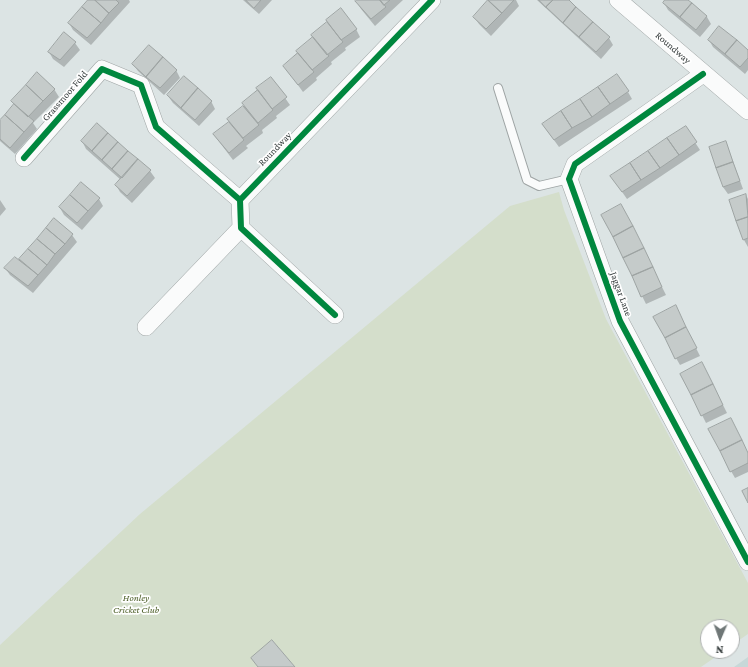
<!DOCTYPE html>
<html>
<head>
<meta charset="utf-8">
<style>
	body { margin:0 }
	#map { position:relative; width:748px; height:667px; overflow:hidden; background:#dce4e4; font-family:"Crimson Pro",serif }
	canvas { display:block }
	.north { position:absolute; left:700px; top:619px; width:40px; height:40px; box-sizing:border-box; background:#fff; border:1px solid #aeb1b1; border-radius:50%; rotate:182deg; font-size:11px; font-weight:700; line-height:16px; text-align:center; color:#353c3c }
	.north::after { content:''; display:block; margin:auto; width:14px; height:18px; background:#6f7777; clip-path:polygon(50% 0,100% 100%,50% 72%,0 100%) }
</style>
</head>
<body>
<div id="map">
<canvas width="748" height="667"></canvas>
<div class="north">N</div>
</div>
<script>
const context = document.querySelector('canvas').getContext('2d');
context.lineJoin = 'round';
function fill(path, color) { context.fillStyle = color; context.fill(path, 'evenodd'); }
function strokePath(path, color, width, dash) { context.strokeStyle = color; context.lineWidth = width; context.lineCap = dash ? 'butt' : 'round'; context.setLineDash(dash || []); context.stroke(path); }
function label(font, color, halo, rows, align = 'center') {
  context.font = font + ' "Crimson Pro",serif'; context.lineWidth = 3.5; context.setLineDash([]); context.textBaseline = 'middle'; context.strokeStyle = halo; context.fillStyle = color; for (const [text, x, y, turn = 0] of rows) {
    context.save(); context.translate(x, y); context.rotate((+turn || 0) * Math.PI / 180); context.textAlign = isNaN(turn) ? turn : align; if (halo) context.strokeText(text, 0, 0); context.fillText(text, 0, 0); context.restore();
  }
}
const built = new Path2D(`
	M748 657V667H734Z`);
const green = new Path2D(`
	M559 192 564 210 606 319 748 583V634L732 645V627H708V651H724L701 667H295L272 640 277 667H0V645L140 514 510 206Z`);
const shadow = new Path2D(`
	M89 0H129L130 2 91 45 73 30 69 23Z
	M243 0H272L259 14Z
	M358 0H403L375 26 361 9 356 1Z
	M490 0H516L519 6 491 36 479 24 474 17Z
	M537 0H568L609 38 613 45 601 59Z
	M666 0H687L707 17 711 24 700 37 668 10 664 3Z
	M328 22 356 29 360 37 345 48 346 50 331 62 332 64 316 78 317 80 303 92 284 66 314 38 313 35Z
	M64 33 75 43 80 50 64 67 53 59 49 52Z
	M709 40 748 51V70L745 74 713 47Z
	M133 64 176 70 180 78 164 95 138 71Z
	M271 78 290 105 276 116 277 118 262 130 263 133 246 146 248 148 233 160 214 135 230 122 228 120 244 106 243 104Z
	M54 89 59 97 33 123 37 129 15 154 0 141V121L14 105 12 101Z
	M628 92 632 99 559 147 543 125Z
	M168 96 211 101 215 109 199 126 173 103Z
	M97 124 150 171 155 178 132 203 120 192 116 185 121 180 86 149 82 141Z
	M685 127 700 150 627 199 611 176Z
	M726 142 743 189 728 194 723 187Z
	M746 195 748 199V247L744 240Z
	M99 199 103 206 82 230 64 215 60 208Z
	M0 200 6 209 0 216Z
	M625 213 666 295 646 304 602 215Z
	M54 219 72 235 77 242 33 293 10 275 5 268 19 261Z
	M679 314 700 356 680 365 676 358Z
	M706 371 727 413 706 423 702 415Z
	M748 454V472L735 478 731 471Z`);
const building = new Path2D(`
	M88 0H95L109 13 101 23 82 7Z
	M95 0H116L119 3 109 13Z
	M246 0H261L254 8Z
	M356 0H380L386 7 371 19 355 1Z
	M380 0H390L384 5Z
	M488 0H514L502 13Z
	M488 0 502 13 486 29 473 17Z
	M539 0H553L546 7Z
	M553 0H569L576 7 563 23 546 7Z
	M665 0H688L692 3 680 17 663 3Z
	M692 3 707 16 696 30 680 17Z
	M82 7 101 23 87 38 68 23Z
	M576 7 593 22 579 37 563 23Z
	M341 8 357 29 341 40 326 20Z
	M327 22 343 42 327 55 311 35Z
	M593 22 610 37 596 52 579 37Z
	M719 26 737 40 725 54 708 40Z
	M64 32 76 42 60 60 48 52Z
	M313 37 329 56 312 70 296 51Z
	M737 40 748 50V58L740 67 725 54Z
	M149 45 163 57 146 77 132 64Z
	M298 53 314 72 298 85 283 66Z
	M163 57 177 70 160 88 146 77Z
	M37 72 55 89 43 101 26 85Z
	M617 74 629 91 610 104 598 87Z
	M184 76 198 88 181 108 167 95Z
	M271 77 287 97 272 109 256 88Z
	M26 85 43 101 28 117 11 101Z
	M598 87 610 104 592 117 580 99Z
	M198 88 212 101 195 120 181 108Z
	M258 90 273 110 258 123 242 103Z
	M580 99 592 117 572 128 561 111Z
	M14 104 34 121 24 132 5 115Z
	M243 106 259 125 243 138 227 119Z
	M561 111 572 128 554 140 542 124Z
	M5 115 24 132 10 148 0 139V120Z
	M229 122 244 140 229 153 213 134Z
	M97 123 108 133 92 151 81 141Z
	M686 126 697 142 679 155 667 138Z
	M108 133 118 142 102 160 92 151Z
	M667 138 679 155 660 168 648 151Z
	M726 141 733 162 716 168 709 147Z
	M118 142 128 151 112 169 102 160Z
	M128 151 138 159 122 178 112 169Z
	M648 151 660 168 641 180 630 163Z
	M138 159 151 170 127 196 115 185Z
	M733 162 740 181 723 187 716 168Z
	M630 163 641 180 622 192 610 176Z
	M81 182 100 198 88 211 70 195Z
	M746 194 748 217 736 221 729 200Z
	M70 195 88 211 77 223 59 207Z
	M621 204 633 226 613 237 601 215Z
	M748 217V238L743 240 736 221Z
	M54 218 73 234 65 244 46 228Z
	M633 226 644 248 623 258 613 237Z
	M46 228 65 244 55 254 37 239Z
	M37 239 55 254 47 265 28 249Z
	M644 248 653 267 632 276 623 258Z
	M28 249 47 265 38 275 19 259Z
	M15 257 38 275 28 286 4 268Z
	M653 267 662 287 641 297 632 276Z
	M676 305 686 327 665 338 653 317Z
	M686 327 697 348 675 359 665 338Z
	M702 362 713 384 691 395 680 374Z
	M713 384 723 405 701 416 691 395Z
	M731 418 742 440 720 451 708 429Z
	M742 440 748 453V463L730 472 720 451Z
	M748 488V503L742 491Z
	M272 640 295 667H258L251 658Z`);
const service = new Path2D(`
	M498 88 527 180 539 186 569 179`);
const minor = new Path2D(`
	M618 0 748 111
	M703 74 575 164 569 179 620 321 748 562
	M24 158 102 69 141 85 156 127 240 200
	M335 315 241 228 240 200 432 0
	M146 327 241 228`);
const cycleway = new Path2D(`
	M703 74 575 164 569 179 620 321 748 562
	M24 158 102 69 141 85 156 127 240 200
	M335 315 241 228 240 200 432 0`);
const streetNames = [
	["Roundway",673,48,41],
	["Grassmoor Fold",65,96,-49],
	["Roundway",275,149,-46],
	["Jaggar Lane",621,294,70]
];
const parkNames = [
	["Honley",136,598],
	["Cricket Club",136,610]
];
fill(built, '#c7d8d8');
fill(green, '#d4decb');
fill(shadow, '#0003');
fill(building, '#c5cbca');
strokePath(building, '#9ea4a3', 1);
strokePath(service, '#9ea4a4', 10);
strokePath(minor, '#9ea4a4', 18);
strokePath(service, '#fafbfb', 8);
strokePath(minor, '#fafbfb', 17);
strokePath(cycleway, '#00873e', 6);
label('10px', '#353c3c', '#fff', streetNames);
label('italic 10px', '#4d5f28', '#fff', parkNames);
</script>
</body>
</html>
